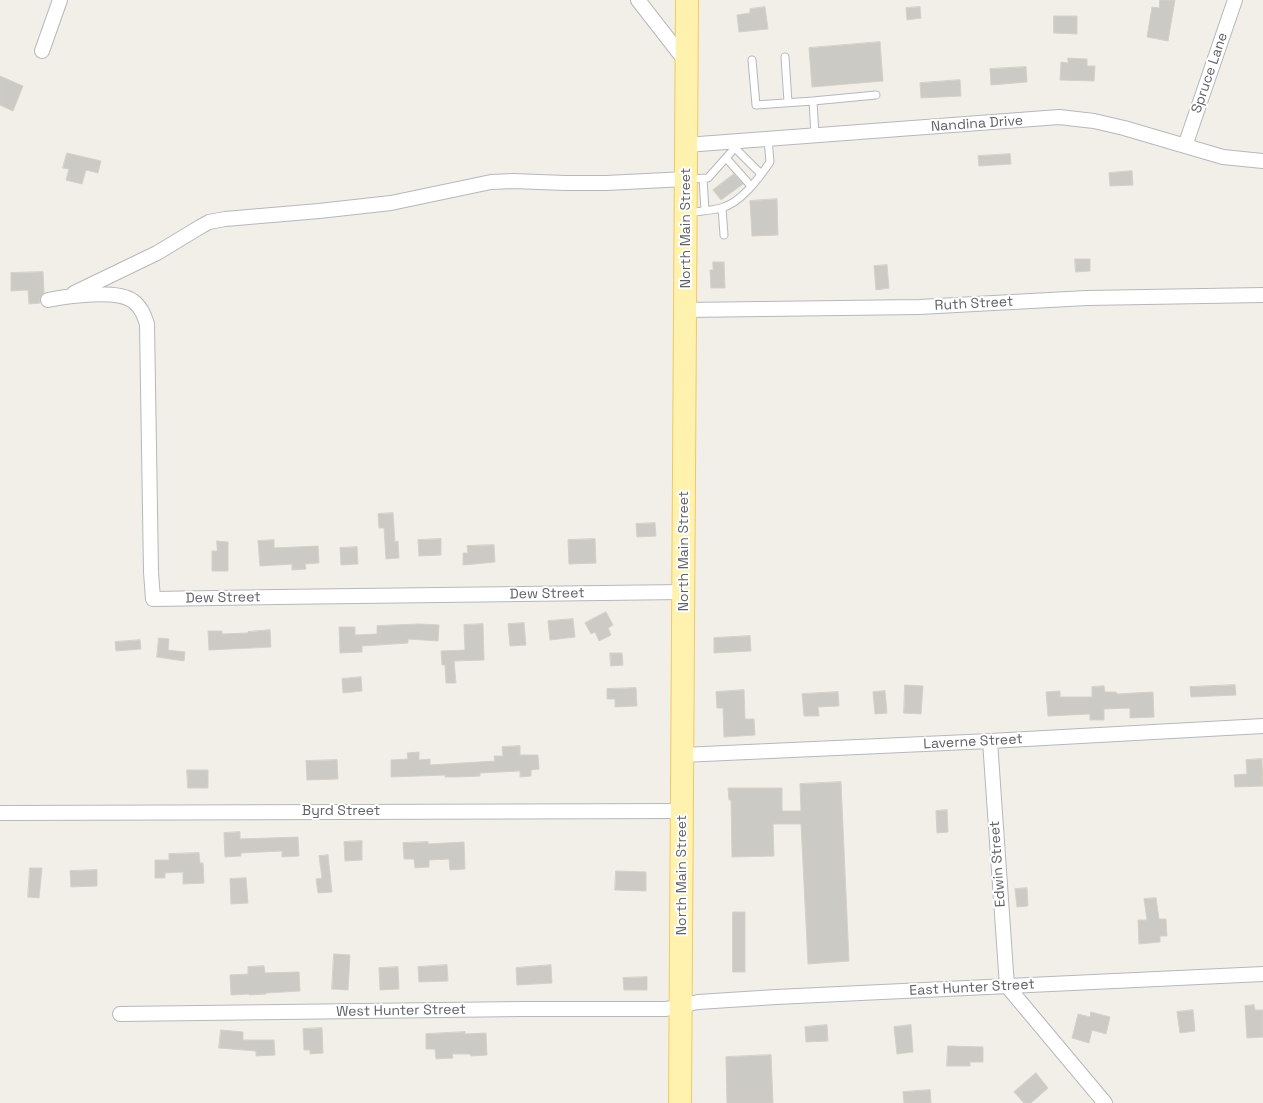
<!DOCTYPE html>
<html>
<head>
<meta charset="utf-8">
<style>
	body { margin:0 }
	canvas { display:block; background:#f1efe8 }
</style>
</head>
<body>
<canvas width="1263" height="1103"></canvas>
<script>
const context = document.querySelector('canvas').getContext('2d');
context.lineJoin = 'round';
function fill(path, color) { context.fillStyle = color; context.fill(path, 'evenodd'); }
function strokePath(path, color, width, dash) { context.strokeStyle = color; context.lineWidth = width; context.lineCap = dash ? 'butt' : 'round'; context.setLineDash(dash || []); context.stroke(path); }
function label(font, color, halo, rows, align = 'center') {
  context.font = font + ' "Space Grotesk",sans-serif'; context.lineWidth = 4; context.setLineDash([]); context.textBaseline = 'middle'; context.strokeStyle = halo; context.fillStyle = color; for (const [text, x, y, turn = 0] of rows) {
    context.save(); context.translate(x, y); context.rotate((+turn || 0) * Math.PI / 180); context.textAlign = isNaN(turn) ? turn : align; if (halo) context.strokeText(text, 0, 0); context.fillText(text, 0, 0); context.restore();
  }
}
const building = new Path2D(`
	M1160 0H1175L1168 41 1147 37 1152 7 1159 8Z
	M765 7 768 29 739 32 737 15 750 13V9Z
	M920 7 921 18 907 20 906 8Z
	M1054 16H1077V34L1054 33Z
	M880 42 883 81 812 87 809 48Z
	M1068 58 1087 59V66H1095L1094 81 1060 80 1061 62 1068 63Z
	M1026 67 1027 82 991 85 990 69Z
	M0 76 23 86 13 111 0 105Z
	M960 80 961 96 921 98 920 83Z
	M67 153 101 161 98 173 86 170 82 184 66 180 69 169 63 168Z
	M1010 154 1011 164 979 166 978 156Z
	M1132 171 1133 185 1110 186 1109 173Z
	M734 174 743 184 721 200 713 190Z
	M777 199 778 235 752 236 750 201Z
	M1075 259H1090V271L1076 272Z
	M713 262H724L725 288H711L710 270H713Z
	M887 265 889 288 876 290 874 266Z
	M43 272 44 293 40 298V303L29 304 28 290 11 291V273Z
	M393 513 395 542 398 541 399 558 386 559 384 528H379L378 514Z
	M655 523 656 536 637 537 636 524Z
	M441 539V555L419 556 418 540Z
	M595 539 596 563 569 564 568 540Z
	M274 540V548L318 546 319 563 305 564 306 569 292 570V564L260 566 258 541Z
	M217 541 228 542V571H212V551H217Z
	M494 545 495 562 463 565V553H468L467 546Z
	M357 547 358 564 341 565 340 548Z
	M606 612 613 625 608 628 611 635 599 641 595 632 591 634 585 623Z
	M573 619 575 637 550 640 548 621Z
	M524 623 526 645 510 646 508 624Z
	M419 624 439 625 438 641 408 639V643L362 646V652L340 653 339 627H355V635L377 634V626Z
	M483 624 484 660 454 661 456 683H446L445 665H442L441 651 465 650 464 625Z
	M270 630 271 647 209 650 208 631H222V634L248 633V632Z
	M750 636 751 651 714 653V638Z
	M159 638 169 639 168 650 185 652 184 661 157 657Z
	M140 640 141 649 116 651 115 642Z
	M610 653H622L623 665 611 666Z
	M361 677 362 691 343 693 342 679Z
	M905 685 923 686 921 714 904 713Z
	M1235 685 1236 695 1191 697 1190 687Z
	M1104 686 1105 692H1116L1117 694 1153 692 1154 717 1130 718V708L1104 709V720H1090V714L1048 716 1046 692 1060 691V697H1092V687Z
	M636 688 637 706 615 707V699H607V689Z
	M744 690 745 719H754L755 735 724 737 723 708H717L716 692Z
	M885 691 887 713 875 714 873 692Z
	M838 692 839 706 818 707 819 716H804L802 694Z
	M520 746V755H538L539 769 531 770V776L520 777V771L480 773V776L457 777H445V775L391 777V760L408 759 407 753 419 752V760L430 759V765L495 761 494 756H503L502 747Z
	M1262 759 1263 786 1235 787 1234 775 1247 774 1246 760Z
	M337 760 338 779 307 780 306 761Z
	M187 770H208V788H188Z
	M841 782 849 961 808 964 801 824H773L774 856 732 857 731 800H729L728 788H782V811H801L800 784Z
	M947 810 948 832 937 833 936 811Z
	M240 832V839L298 837 299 856 282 857V851L241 853V856L225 857 224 833Z
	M362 841V860L345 861 344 842Z
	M428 842V844L464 842 465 869 450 870 449 859 429 860V867L415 868 414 859H404L403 843Z
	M199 853 200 863H203L204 883 183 884V872L165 873V878H155V860H169V854Z
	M328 855 332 892 318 893 316 879 322 878 319 856Z
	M30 868H42L39 898 28 897Z
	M97 870V886L71 887 70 871Z
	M616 871 646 872V891L615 890Z
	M246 878 248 903 231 904 230 879Z
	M1027 888 1028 906 1017 907 1015 889Z
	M1156 898 1159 919H1166L1167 936H1160V942L1139 944 1138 920H1147L1144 899Z
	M733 912H745V972H733Z
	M334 954 350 955 348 990 332 989Z
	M447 965 448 981 419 982 418 967Z
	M551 965 552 983 517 985 516 968Z
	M264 966 265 973 299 972 300 991 266 993V994L249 995V994L231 995 230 975 248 974V967Z
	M398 967 399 989 380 990 379 968Z
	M647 977V990H624L623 978Z
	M1254 1005 1255 1010H1263V1037L1247 1038 1245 1006Z
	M1193 1010 1195 1031 1180 1033 1177 1012Z
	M1091 1012 1110 1017 1106 1034 1092 1030 1089 1043 1072 1038 1078 1014 1090 1017Z
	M827 1025 828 1041 806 1042 805 1027Z
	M911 1025 913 1052 897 1054 894 1027Z
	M322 1028 323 1053 310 1054V1050H304L303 1029Z
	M221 1030 243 1032V1040H274L275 1055 256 1056V1051L219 1048Z
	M465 1032V1034L486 1033 487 1055 471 1056 470 1054H452L453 1058 436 1059 435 1049H426V1034Z
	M948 1046 983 1047V1062H970V1066H947Z
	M771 1055 773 1103H727L726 1057Z
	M1036 1073 1048 1088 1031 1103H1024L1014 1092Z
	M930 1090 931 1103H904L903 1092Z`);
const lane = new Path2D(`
	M785 57 788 102
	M752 60 756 105 813 101
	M815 135 813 101 876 95
	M735 148 761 174
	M726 158 751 186
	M688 179 708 178 741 141
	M703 179 705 210
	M722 208 724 235
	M687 213C698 211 710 211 721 208 741 203 759 178 770 162L768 139`);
const street = new Path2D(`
	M638 0 687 63
	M42 51 60 0
	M686 145 1059 117 1094 121 1124 128 1223 157 1263 161
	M1185 146 1235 0
	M74 293 157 253 200 227 209 222 225 219 319 211 391 203 491 182 513 181 565 183H606L686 179
	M48 300C68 296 116 289 133 301 141 307 144 315 147 324L151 572 153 599 277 597 683 592
	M685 310 919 307 1087 298 1263 295
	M990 741 1007 986 1105 1103
	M682 755 990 741 1263 726
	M0 813 682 811
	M120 1014 522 1009H666L698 1002 776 997 1263 974`);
const primary = new Path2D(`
	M680 1103 687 0`);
const streetNames = [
	["Spruce Lane",1210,73,-71],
	["Nandina Drive",977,124,-4],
	["North Main Street",686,228,-90],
	["Ruth Street",974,304,-3],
	["North Main Street",684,551,-90],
	["Dew Street",547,594,-1],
	["Dew Street",223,598,-1],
	["Laverne Street",973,742,-3],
	["Byrd Street",341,811],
	["Edwin Street",998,864,-94],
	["North Main Street",682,875,-90],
	["East Hunter Street",972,988,-3],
	["West Hunter Street",401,1011,-1]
];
fill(building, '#cccac5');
strokePath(building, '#d6d1c6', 1);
strokePath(lane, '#b5b8bc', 9);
strokePath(street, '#b5b8bc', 16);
strokePath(primary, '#f2c960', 24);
strokePath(lane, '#fff', 7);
strokePath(street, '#fff', 14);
strokePath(primary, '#fff2af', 22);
label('14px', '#5f6368', '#fff', streetNames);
</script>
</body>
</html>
